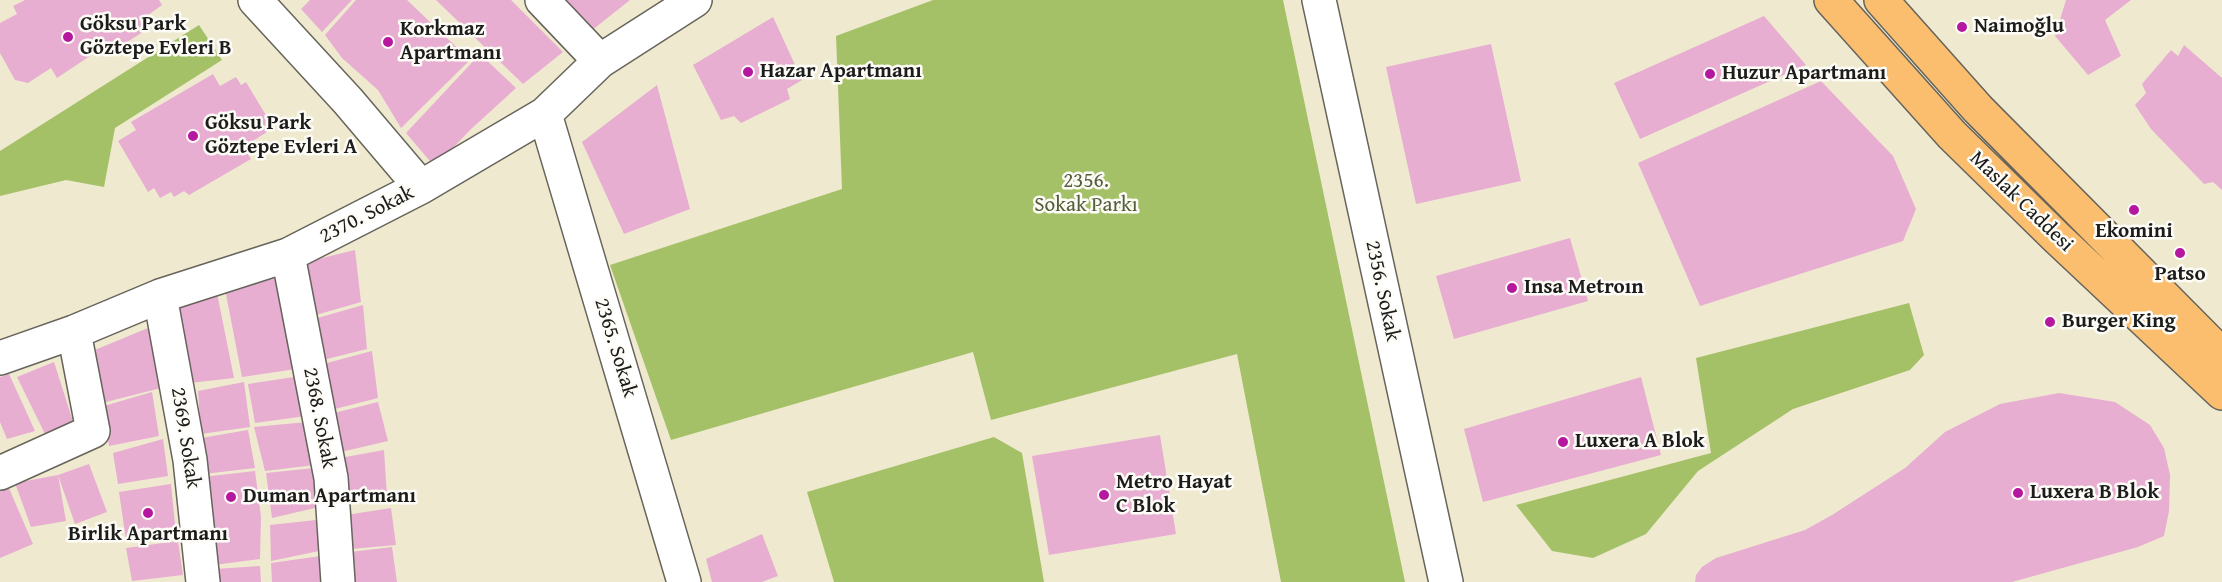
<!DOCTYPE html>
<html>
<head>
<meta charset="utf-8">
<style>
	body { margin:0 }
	canvas { display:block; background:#efe9cf }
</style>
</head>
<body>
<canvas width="2222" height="582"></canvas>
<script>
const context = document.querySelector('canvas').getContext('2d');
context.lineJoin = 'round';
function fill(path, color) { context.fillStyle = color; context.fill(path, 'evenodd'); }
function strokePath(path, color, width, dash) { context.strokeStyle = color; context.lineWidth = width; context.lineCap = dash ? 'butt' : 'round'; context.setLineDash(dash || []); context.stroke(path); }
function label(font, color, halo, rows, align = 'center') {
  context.font = font + ' "Gentium Book Plus",serif'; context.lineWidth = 5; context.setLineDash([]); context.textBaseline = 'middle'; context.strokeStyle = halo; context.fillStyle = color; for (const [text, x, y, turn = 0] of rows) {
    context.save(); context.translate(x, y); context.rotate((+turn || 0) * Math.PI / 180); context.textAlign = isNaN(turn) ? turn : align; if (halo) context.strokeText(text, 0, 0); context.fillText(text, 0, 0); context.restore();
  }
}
const green = new Path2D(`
	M933 0H1283L1405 582H1281L1237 354 991 420 973 352 671 440 610 265 842 189 836 36Z
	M199 25 222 60 115 128 104 187 66 180 0 196V151Z
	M1909 303 1924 355 1910 370 1793 409 1698 471 1646 534 1593 558 1552 551 1516 505 1711 453 1696 358Z
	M994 437 1022 453 1044 582H834L807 492Z`);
const building = new Path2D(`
	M25 0H159L162 5 140 21 146 30 113 51 108 44 57 78 51 68 28 83 15 80 0 53V23L17 14 13 6Z
	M310 0H352L322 32 301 9Z
	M356 0H407L470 60 401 128 378 90 342 58 325 35Z
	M436 0H511L563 52 523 84Z
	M566 0H630L591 31Z
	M2066 0H2131L2105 20 2121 56 2088 75 2055 36Z
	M1764 16 1806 65 1640 139 1614 83Z
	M773 17 802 80 787 89 790 99 741 123 734 116 721 120 693 65Z
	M1491 44 1521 181 1416 204 1386 67Z
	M2184 45 2222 78V190L2213 182 2204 184 2151 129 2135 105 2146 93 2142 84 2171 50 2178 56Z
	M480 54 516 88 469 131 435 167 406 133Z
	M213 74 220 86 236 77 241 85 246 82 270 122 264 126 267 132 251 142 255 148 247 153 251 159 189 195 184 191 174 197 171 192 160 198 154 188 148 192 118 141 136 130 131 122Z
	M1821 81 1893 156 1916 209 1903 241 1700 306 1638 163Z
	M657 85 690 209 624 234 582 142Z
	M1570 238 1588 301 1454 339 1436 276Z
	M355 250 361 302 316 315 306 262Z
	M278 278 296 369 242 377 225 289Z
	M217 293 234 378 190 383 178 304Z
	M363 305 367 349 323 360 314 319Z
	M148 328 161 388 102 403 90 352Z
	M372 351 378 398 331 410 323 364Z
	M54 362 75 428 46 436 17 377Z
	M9 374 35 431 7 439 0 422V377Z
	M300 376 306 416 255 423 248 384Z
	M1641 377 1661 455 1483 502 1464 429Z
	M244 382 250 427 201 434 198 391Z
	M152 392 159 436 109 446 104 406Z
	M2059 393 2115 402 2150 425 2164 448 2170 475 2169 511 2164 536 2138 547 2012 582H1695L1696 575 1702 567 1716 558 1805 530 1832 515 1905 468 1945 432 2000 404Z
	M378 402 388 441 341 452 334 413Z
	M307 422 315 465 265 471 254 427Z
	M248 430 255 468 204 474 201 438Z
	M1160 435 1176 534 1049 555 1032 456Z
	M163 439 168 476 118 484 113 453Z
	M384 450 387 496 343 502 340 458Z
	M89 464 107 512 75 524 58 475Z
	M314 468 319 507 272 518 266 473Z
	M255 471 261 517 260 559 214 565 202 477Z
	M58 475 66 521 31 527 15 483Z
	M171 484 176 534 126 540 119 492Z
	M8 486 33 544 0 558V489Z
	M391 508 396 545 351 549 346 515Z
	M316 520 319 551 271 561 270 525Z
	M762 534 778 576 762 582H712L706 559Z
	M178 541 183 575 132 581 126 548Z
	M392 547 397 582H349L350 552Z
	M321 556V582H272L271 563Z
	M260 566 261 582H216L215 569Z`);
const minor = new Path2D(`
	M255 0 348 101 421 187
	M542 0 600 61
	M1319 0 1446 582
	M545 114 684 582
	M288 255 331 478 338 582
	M160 296 190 460 203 582
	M0 358 74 332 160 296 288 255 421 187 545 114 600 61 695 0
	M0 473 93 431 74 332`);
const major = new Path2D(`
	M1831 0 1952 135 2056 237 2222 393
	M1881 0 1978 109 2222 355`);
const markers = [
	[1962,27,6,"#b5179e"],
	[68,37,6,"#b5179e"],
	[388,42,6,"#b5179e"],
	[748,72,6,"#b5179e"],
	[1710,74,6,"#b5179e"],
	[193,136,6,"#b5179e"],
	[2134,210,6,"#b5179e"],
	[2180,253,6,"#b5179e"],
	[1512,288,6,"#b5179e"],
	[2050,322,6,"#b5179e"],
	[1563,442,6,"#b5179e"],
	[2018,493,6,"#b5179e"],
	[1104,495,6,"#b5179e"],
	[231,497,6,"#b5179e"],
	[148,513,6,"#b5179e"]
];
const poiNames = [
	["Göksu Park",80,25],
	["Göztepe Evleri B",80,49],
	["Naimoğlu",1974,27],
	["Korkmaz",400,30],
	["Apartmanı",400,54],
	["Hazar Apartmanı",760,72],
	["Huzur Apartmanı",1722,74],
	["Göksu Park",205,124],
	["Göztepe Evleri A",205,148],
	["Ekomini",2134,232,"center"],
	["Patso",2180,275,"center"],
	["Insa Metroın",1524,288],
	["Burger King",2062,322],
	["Luxera A Blok",1575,442],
	["Metro Hayat",1116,483],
	["C Blok",1116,507],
	["Luxera B Blok",2030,493],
	["Duman Apartmanı",243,497],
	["Birlik Apartmanı",148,535,"center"]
];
const parkNames = [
	["2356.",1086,182],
	["Sokak Parkı",1086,206]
];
const streetNames = [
	["Maslak Caddesi",2021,202,44],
	["2370. Sokak",367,215,-27],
	["2356. Sokak",1382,291,78],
	["2365. Sokak",615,348,73],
	["2368. Sokak",319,418,79],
	["2369. Sokak",185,438,81]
];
fill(green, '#a5c168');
fill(building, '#e7aed2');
strokePath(minor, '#66645b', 36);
strokePath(major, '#66645b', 36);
strokePath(minor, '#fff', 33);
strokePath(major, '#fbbd6e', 33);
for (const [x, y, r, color] of markers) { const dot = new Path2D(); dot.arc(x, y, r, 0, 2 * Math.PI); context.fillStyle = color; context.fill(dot); strokePath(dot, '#fdfcf7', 2); }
label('bold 21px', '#1c1c1c', '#fdfcf7', poiNames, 'left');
label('21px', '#535e3a', '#fdfcf7', parkNames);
label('21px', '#1c1c1c', '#fdfcf7', streetNames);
</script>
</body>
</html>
